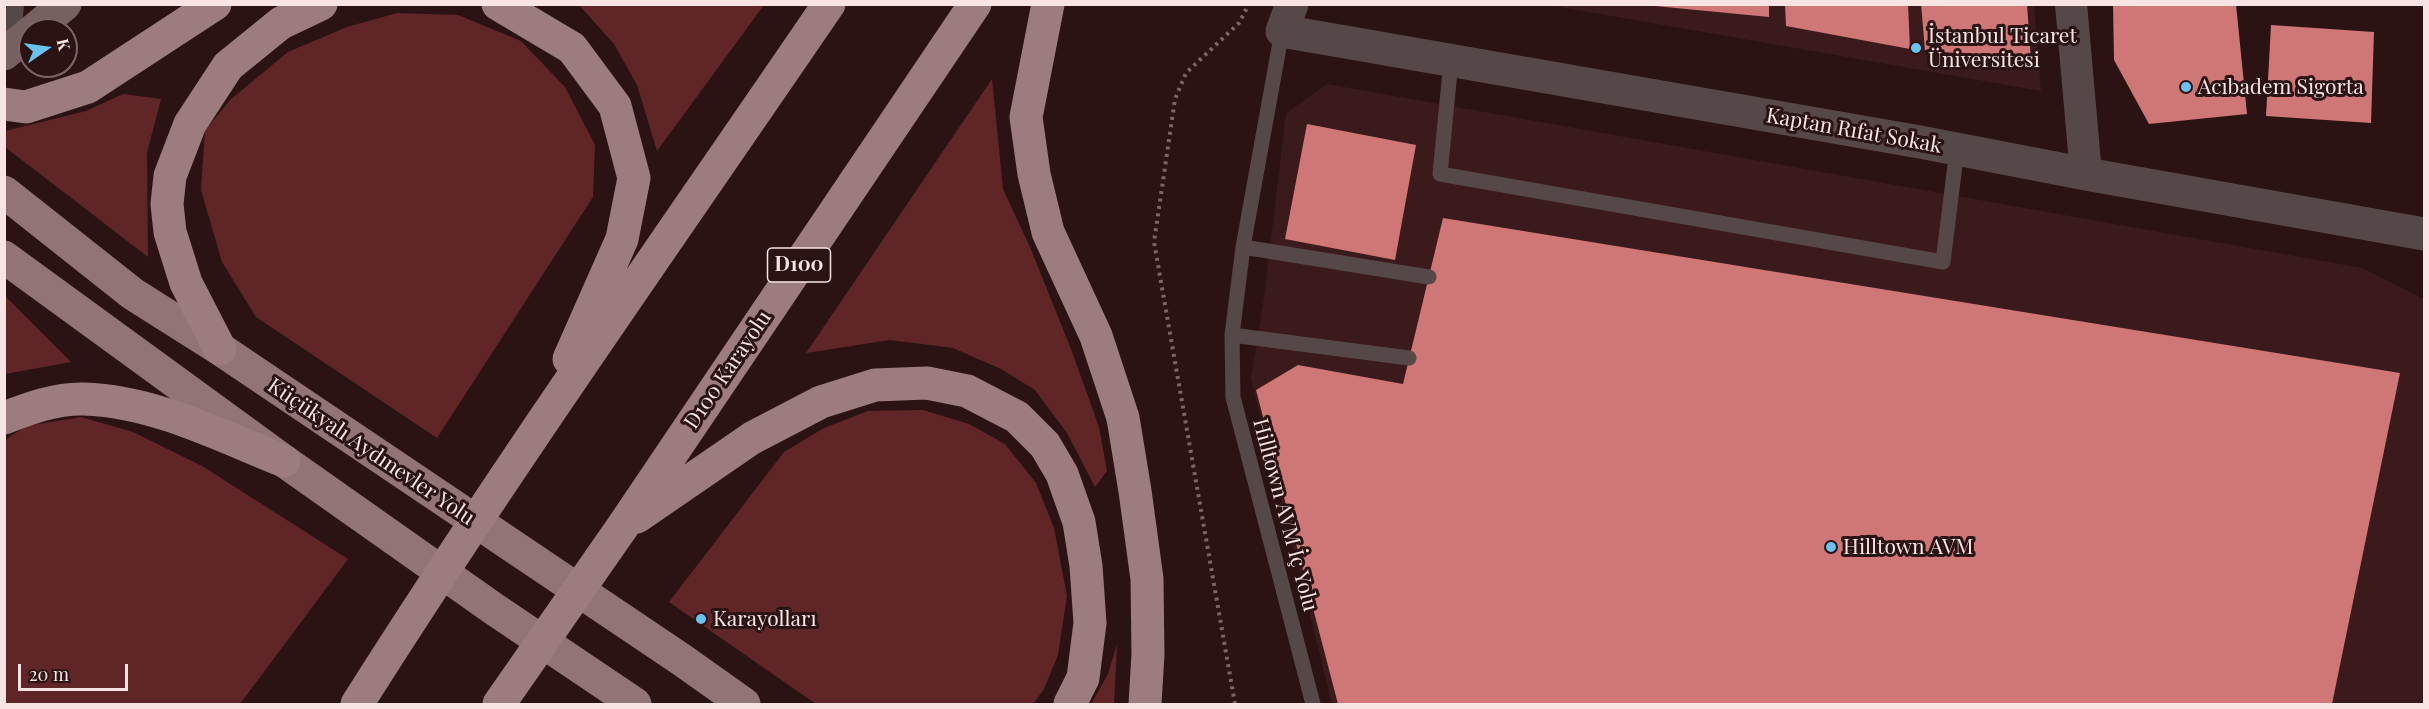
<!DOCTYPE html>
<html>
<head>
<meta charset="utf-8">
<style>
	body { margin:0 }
	#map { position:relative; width:2429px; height:709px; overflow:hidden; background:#2c1313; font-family:"Playfair Display",serif }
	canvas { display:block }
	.frame { position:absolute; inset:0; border:6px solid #f7e4e3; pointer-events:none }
	.north { position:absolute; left:18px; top:18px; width:60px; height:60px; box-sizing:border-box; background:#2c1313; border:2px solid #7d6766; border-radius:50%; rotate:77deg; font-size:16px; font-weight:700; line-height:24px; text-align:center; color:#f7e4e3 }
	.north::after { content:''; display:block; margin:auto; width:21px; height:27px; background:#67c4ef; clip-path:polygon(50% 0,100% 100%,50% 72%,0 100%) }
	.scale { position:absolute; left:18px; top:664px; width:110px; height:27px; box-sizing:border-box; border:3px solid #f7e4e3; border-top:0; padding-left:8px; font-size:18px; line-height:21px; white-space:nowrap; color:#f7e4e3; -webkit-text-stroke:4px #2c1313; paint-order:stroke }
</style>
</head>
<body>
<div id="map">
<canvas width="2429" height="709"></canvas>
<div class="frame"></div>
<div class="north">K</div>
<div class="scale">20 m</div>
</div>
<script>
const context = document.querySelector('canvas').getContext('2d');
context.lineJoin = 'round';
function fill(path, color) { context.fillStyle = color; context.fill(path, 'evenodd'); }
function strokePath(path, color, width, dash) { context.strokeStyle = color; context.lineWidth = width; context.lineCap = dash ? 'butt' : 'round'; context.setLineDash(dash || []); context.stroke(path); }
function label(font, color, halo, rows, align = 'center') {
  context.font = font + ' "Playfair Display",serif'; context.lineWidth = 6; context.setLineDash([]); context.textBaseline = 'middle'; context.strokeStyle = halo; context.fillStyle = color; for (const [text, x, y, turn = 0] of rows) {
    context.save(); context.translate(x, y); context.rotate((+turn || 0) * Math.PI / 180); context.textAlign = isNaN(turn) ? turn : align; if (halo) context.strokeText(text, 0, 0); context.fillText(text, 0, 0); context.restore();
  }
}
const built = new Path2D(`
	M1549 5H2034L2041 91Z
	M1327 84 2362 268 2424 299V704H1332L1251 378 1264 298 1286 113Z`);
const green = new Path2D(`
	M579 5H764L657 151 637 85 614 44Z
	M397 13 458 15 521 41 565 87 595 145 593 197 437 438 256 317 222 262 201 190 205 130 231 99 288 52 347 27Z
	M992 79 1003 189 1030 247 1071 349 1099 427 1107 471 1095 487 1067 433 1035 390 1001 369 953 348 890 340 806 353Z
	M123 94 161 99 147 153 148 257 5 147V131L86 111Z
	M5 296 71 362 5 374Z
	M923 410 969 424 1005 444 1036 483 1054 528 1067 596 1058 655 1044 689 1033 704H816L669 602 784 452 824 428 868 411Z
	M81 417 133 432 202 466 348 559 240 704H5V440L26 426Z
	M1117 644 1114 704H1091L1108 674Z`);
const building = new Path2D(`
	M1655 4H1769V17L1655 6Z
	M1785 4H1908L1910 49 1786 26Z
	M1921 4H2027L2031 61 1925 50Z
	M2113 4H2236L2247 114 2149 124 2114 60Z
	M2271 25 2374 32 2371 123 2266 116Z
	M1307 124 1416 145 1395 260 1285 239Z
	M1443 218 2400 373 2332 704H1338L1256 390 1298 365 1403 384Z`);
const path = new Path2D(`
	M1235 704 1154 242 1175 99 1186 73 1239 23 1249 4`);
const service = new Path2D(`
	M1282 31 1243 247 1232 335 1233 397 1313 704
	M1451 61 1440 174 1943 262 1957 149
	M1243 247 1429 277
	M1232 335 1409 358`);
const minor = new Path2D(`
	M2071 4 2086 174
	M4 51 8 4`);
const tertiary = new Path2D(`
	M1292 4 1282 31 1920 142 2086 174 2424 234`);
const secondary = new Path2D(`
	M34 30 65 4
	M4 54 30 33`);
const primary = new Path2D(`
	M4 192 133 294 220 349 682 660 744 704
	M4 257 284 461 494 609 635 704`);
const trunk = new Path2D(`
	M498 4 572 48 615 106 634 178 622 239 569 359
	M1048 4 1026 117 1034 174 1048 232 1096 336 1123 418 1135 491 1147 579 1148 654 1145 704
	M4 104 26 107 88 87 215 4
	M220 349 186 283 170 232 167 204 170 176 190 124 228 66 281 23 321 4
	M4 418C30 408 57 398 84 399 154 401 221 436 284 461
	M637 517 752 438 821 402 875 385 927 383 967 391 1017 417 1045 445 1062 474 1079 522 1086 566 1090 623 1083 678 1070 704
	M357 704C507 467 670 237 829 4
	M499 704 623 526 975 4`);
const markers = [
	[1916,48,6,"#67c4ef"],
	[2186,87,6,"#67c4ef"],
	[1831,547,6,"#67c4ef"],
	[701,619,6,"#67c4ef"]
];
const shields = [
	[799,265,63]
];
const shieldNames = [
	["D100",799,265]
];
const poiNames = [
	["İstanbul Ticaret",1928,36],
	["Üniversitesi",1928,60],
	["Acıbadem Sigorta",2198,87],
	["Hilltown AVM",1843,547],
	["Karayolları",713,619]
];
const streetNames = [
	["Kaptan Rıfat Sokak",1854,131,10],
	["D100 Karayolu",728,370,-56],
	["Küçükyalı Aydınevler Yolu",371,452,34],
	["Hilltown AVM İç Yolu",1285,515,75]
];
fill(built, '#3b1a1b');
fill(green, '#5f2527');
fill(building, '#cf7676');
strokePath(path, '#7c6665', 4, [3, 4.5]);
strokePath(service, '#564848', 15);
strokePath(minor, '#564848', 32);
strokePath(tertiary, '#564848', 33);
strokePath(secondary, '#776160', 33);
strokePath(primary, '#917473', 33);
strokePath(trunk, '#9c7c7c', 33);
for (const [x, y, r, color] of markers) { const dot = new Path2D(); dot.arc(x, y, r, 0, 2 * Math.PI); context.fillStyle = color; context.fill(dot); strokePath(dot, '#2c1313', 2); }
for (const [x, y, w] of shields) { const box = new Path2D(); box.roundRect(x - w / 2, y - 17, w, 34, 4.5); context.fillStyle = '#2c1313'; context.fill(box); strokePath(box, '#f7e4e3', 1.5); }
label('bold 20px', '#f7e4e3', null, shieldNames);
label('21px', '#f7e4e3', '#2c1313', poiNames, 'left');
label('21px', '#f7e4e3', '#2c1313', streetNames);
</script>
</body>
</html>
